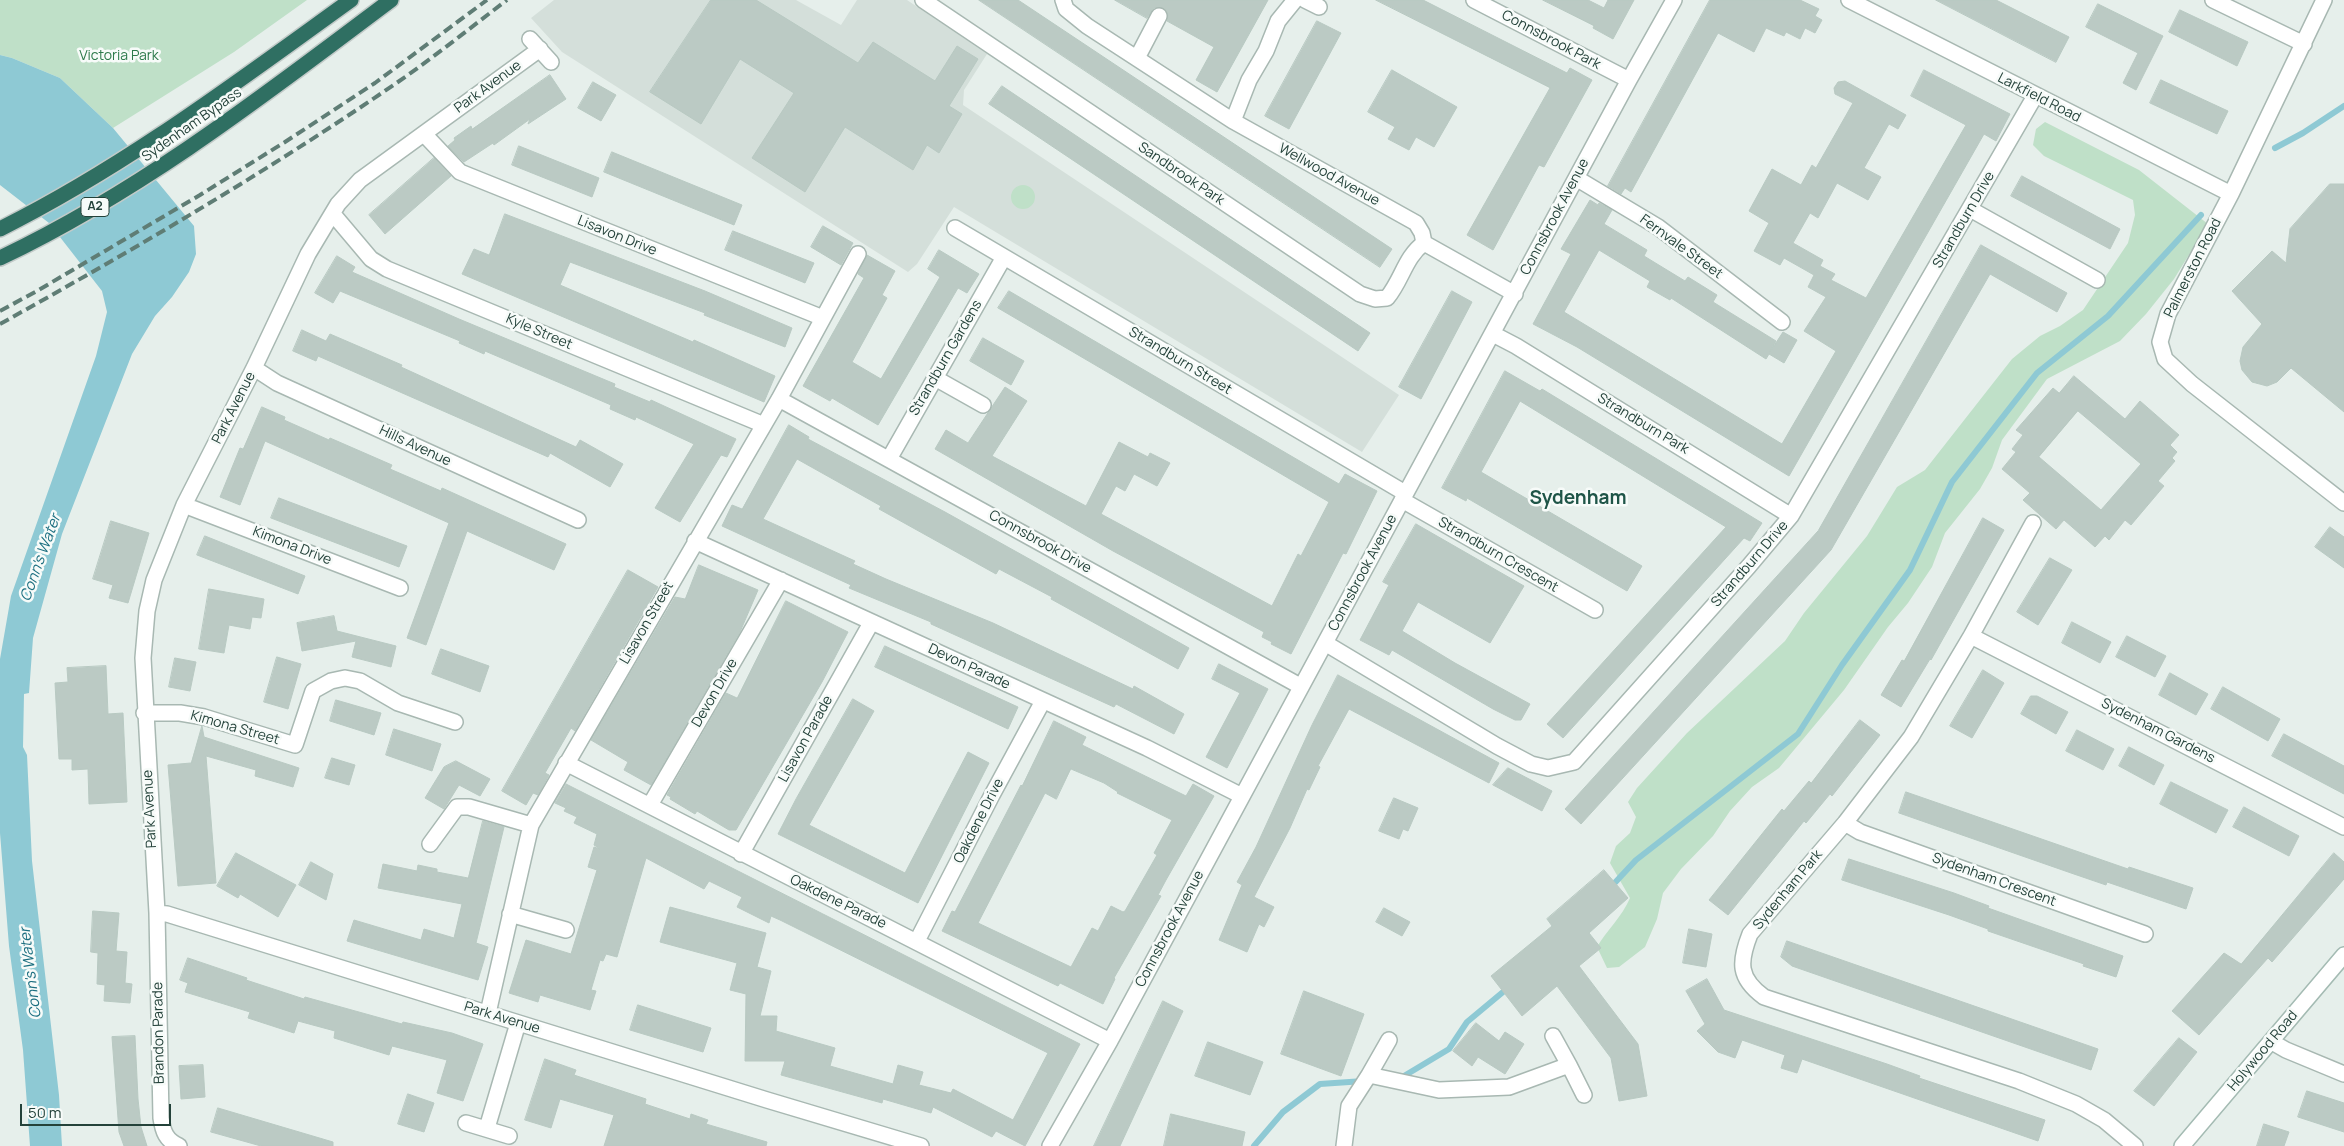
<!DOCTYPE html>
<html>
<head>
<meta charset="utf-8">
<style>
	body { margin:0 }
	#map { position:relative; width:2344px; height:1146px; overflow:hidden; background:#e6efeb; font-family:Manrope,sans-serif }
	canvas { display:block }
	.scale { position:absolute; left:20px; top:1104px; width:151px; height:22px; box-sizing:border-box; border:2px solid #24423a; border-top:0; padding-left:6px; font-size:15px; line-height:18px; white-space:nowrap; color:#24423a; -webkit-text-stroke:4px #f7fbf9; paint-order:stroke }
</style>
</head>
<body>
<div id="map">
<canvas width="2344" height="1146"></canvas>
<div class="scale">50 m</div>
</div>
<script>
const context = document.querySelector('canvas').getContext('2d');
context.lineJoin = 'round';
function fill(path, color) { context.fillStyle = color; context.fill(path, 'evenodd'); }
function strokePath(path, color, width, dash) { context.strokeStyle = color; context.lineWidth = width; context.lineCap = dash ? 'butt' : 'round'; context.setLineDash(dash || []); context.stroke(path); }
function label(font, color, halo, rows, align = 'center') {
  context.font = font + ' Manrope,sans-serif'; context.lineWidth = 5; context.setLineDash([]); context.textBaseline = 'middle'; context.strokeStyle = halo; context.fillStyle = color; for (const [text, x, y, turn = 0] of rows) {
    context.save(); context.translate(x, y); context.rotate((+turn || 0) * Math.PI / 180); context.textAlign = isNaN(turn) ? turn : align; if (halo) context.strokeText(text, 0, 0); context.fillText(text, 0, 0); context.restore();
  }
}
const built = new Path2D(`
	M554 0H796L841 25 857 0H907L987 54 964 90 963 105 1399 395 1362 452 954 207 917 264 908 272 562 52 531 18Z`);
const green = new Path2D(`
	M0 0H307L234 52 113 128 60 78 12 58 0 55Z
	M2045 122 2139 170 2208 224 2174 279 2146 314 2120 341 2047 379 2002 440 1992 468 1980 489 1945 533 1932 567 1908 603 1888 627 1844 690 1779 768 1752 787 1730 811 1713 836 1681 869 1663 893 1657 919 1645 947 1619 967 1607 968 1597 947C1607 930 1622 917 1630 898L1610 863 1616 846 1630 833 1636 817 1628 802 1637 788 1687 733 1785 641 1804 613 1867 536 1897 487 1925 470 2012 359 2040 336 2060 326 2083 310 2128 243 2135 215 2133 200 2044 156 2033 145 2036 129Z
	M1011 197a12 12 0 1 1 24 0a12 12 0 1 1-24 0Z`);
const water = new Path2D(`
	M0 55 12 58 60 78 113 128 194 226 196 254 189 272 172 297 155 316 132 354 62 534 33 638 29 693 24 694 23 747 27 755 32 861 59 1095 62 1146H30L23 1050 9 946 0 833V659L11 596 96 356 107 312 102 291 49 223 0 185Z`);
const stream = new Path2D(`
	M2275 148 2303 133 2344 106
	M1610 888 1636 860 1798 734 1842 665 1910 570 1952 482 2037 373 2108 316 2201 215
	M1399 1079 1449 1049 1467 1022 1509 987
	M1254 1146 1283 1112 1320 1084 1364 1081`);
const building = new Path2D(`
	M711 0H756L858 63 873 42 935 81 957 46 978 59 949 106 962 114 939 153 927 145 913 170 845 127 805 192 752 158 794 93 740 59 701 124 650 92Z
	M979 0H1018L1392 249 1380 267Z
	M1115 0H1268L1217 92 1196 80 1214 47 1167 21 1168 15 1163 8H1154L1147 18Z
	M1376 0H1423L1567 73 1570 68 1592 80 1544 167 1539 165 1493 250 1467 235 1550 88Z
	M1543 0H1588L1604 8 1608 0H1634L1613 39 1593 28 1594 26Z
	M1710 0H1800L1819 9 1815 16 1822 20 1815 33 1805 28 1800 39 1786 32 1784 36 1766 28 1754 52 1718 33 1631 192 1625 188 1621 194 1608 186Z
	M1936 0H1996L2069 37 2056 62Z
	M2098 4 2163 36 2136 90 2123 83 2138 53 2086 27Z
	M2180 10 2248 42 2237 66 2169 32Z
	M1317 21 1341 33 1289 129 1265 116Z
	M1392 70 1457 107 1434 147 1416 137 1409 150 1388 139 1395 127 1368 112Z
	M1924 70 2010 114 1996 141 1984 134 1789 476 1577 347 1533 324 1571 254 1561 249 1590 200 1598 205 1599 203 1612 210 1604 224 1647 250 1644 256 1685 281 1688 277 1717 295 1713 302 1776 341 1770 352 1783 332 1797 340 1784 363 1769 354 1766 359 1671 298 1670 300 1647 287 1650 281 1599 250 1564 312 1782 444 1836 351 1804 331 1826 297 1808 287 1814 275 1784 258 1780 265 1754 251 1769 223 1749 211 1772 169 1801 185 1812 165 1816 168 1853 103 1835 94 1834 88 1838 82 1845 81 1906 115 1898 129 1889 124 1864 168 1881 177 1868 200 1837 183 1818 218 1810 213 1793 243 1823 260 1820 266 1835 274 1831 280 1866 298 1966 125 1911 96Z
	M550 75 566 99 528 124 530 119 494 145 493 143 464 162 448 146 455 140 454 138 471 126 472 129Z
	M2161 80 2228 111 2217 134 2150 103Z
	M593 82 616 95 601 121 578 108Z
	M1002 86 1370 333 1358 351 989 104Z
	M519 146 599 178 592 197 512 165Z
	M612 152 742 205 734 225 604 172Z
	M434 158 451 176 385 234 369 215Z
	M2022 176 2120 229 2110 249 2011 196Z
	M2330 184H2344V412L2291 368 2277 382 2267 386 2252 382 2242 370 2240 361 2243 347 2262 324 2232 291 2272 251 2286 263 2290 229Z
	M505 214 705 291 792 328 785 347 704 315 705 313 570 262 560 285 693 342 694 340 775 376 764 402 462 274 474 249 489 255Z
	M823 226 853 243 841 265 811 247Z
	M733 231 814 263 805 283 725 250Z
	M1981 245 2067 293 2057 312 1990 274 1831 550 1581 824 1565 809 1818 531Z
	M939 250 979 274 967 293 958 288 878 425 832 398 830 401 803 386 864 278 858 274 867 255 895 271 882 295 887 298 852 362 881 379 940 277 928 269Z
	M337 256 355 267 352 272 459 319 615 384 614 387 650 402 651 400 736 439 727 457 721 455 680 522 655 508 694 444 636 417 635 420 610 409 611 405 560 383 485 351 484 354 459 343 460 341 340 291 333 303 315 293Z
	M1009 291 1339 484 1345 474 1377 491 1346 554 1343 553 1291 654 1271 644 1272 642 1262 637 1264 632 1113 551 935 449 946 430 968 443 1005 387 1027 401 992 456 1086 506 1119 442 1148 457 1150 453 1170 463 1157 486 1134 474 1125 491 1116 486 1101 514 1272 606 1298 554 1301 556 1329 502 998 308Z
	M1452 291 1472 302 1421 399 1399 387Z
	M302 330 326 341 330 334 402 365 401 367 576 447 580 440 623 464 610 487 550 453 548 457 318 356 316 361 293 351Z
	M983 338 1024 361 1011 385 970 361Z
	M1505 371 1540 391 1542 389 1762 523 1750 541 1744 538 1563 738 1547 724 1726 527 1520 401 1481 472 1642 566 1627 591 1467 498 1466 501 1442 488Z
	M2074 376 2125 419 2140 401 2179 435 2170 445 2177 452 2172 458 2175 461 2158 481 2164 486 2131 525 2125 520 2109 540 2105 536 2095 547 2064 520 2056 529 2023 500 2030 493 2002 469 2016 452 2012 449 2023 435 2016 430 2053 388 2059 393ZM2078 411 2141 464 2101 510 2039 457Z
	M262 407 285 417 284 420 329 440 330 438 392 465 390 469 441 491 442 488 566 544 554 570 467 531 426 645 407 638 449 523 265 441 240 505 220 497 240 448 243 449Z
	M789 425 809 437 808 439 945 512 1189 648 1178 669 1051 599 1052 597 999 569 996 574 879 509 881 506 797 459 763 519 855 561 853 564 886 579 993 623 1133 689 1134 686 1184 714 1174 734 1116 704 1114 707 931 624V622L849 588 851 585 722 526 732 505 742 509Z
	M279 498 407 546 399 567 271 518Z
	M1983 518 2004 530 1931 660 1930 659 1901 707 1881 695 1902 660 1904 661Z
	M111 521 149 533 128 603 109 598 113 585 93 579Z
	M1416 524 1524 586 1490 643 1418 602 1402 631 1455 663 1530 704 1521 720H1515L1493 709 1392 650 1389 655 1360 640 1389 585 1383 582Z
	M2330 527 2344 537V568L2315 547Z
	M205 536 305 576 298 594 197 555Z
	M2050 558 2072 570 2038 625 2017 612Z
	M699 565 758 590 740 632 651 785 624 770 628 762 591 740 675 597 685 599Z
	M628 570 658 587 575 731 571 728 545 773 549 775 538 795 533 793 526 805 502 791Z
	M209 589 264 599 261 618 252 617 250 629 229 625 224 653 199 649Z
	M786 601 848 632 822 682 736 830H729L697 811 695 814 670 799 671 797 667 795 726 693 737 698Z
	M334 616 337 631 396 646 391 667 352 657 356 641 302 651 297 623Z
	M2072 622 2111 642 2100 663 2062 643Z
	M2127 636 2166 656 2155 677 2116 657Z
	M885 646 1018 707 1008 729 875 667Z
	M441 649 489 666 480 692 432 674Z
	M277 657 301 664 288 709 264 702Z
	M175 658 196 662 190 691 169 687Z
	M1219 664 1268 689 1227 768 1206 757 1240 693 1212 679Z
	M106 666 108 714 123 713 127 802 89 804 88 769 72 770V759H59L55 683 68 682 67 668Z
	M1983 670 2004 683 1972 738 1950 726Z
	M2170 673 2208 694 2196 715 2159 695Z
	M1338 675 1499 763 1489 783 1349 709 1318 766 1320 767 1309 790 1307 789 1290 828 1254 897 1274 907 1264 927 1259 924 1247 952 1219 940 1242 885 1237 882 1256 847 1312 725Z
	M2223 687 2280 719 2268 741 2211 709Z
	M2031 696H2037L2068 712 2056 734 2021 714Z
	M853 699 874 711 809 825 905 873 968 752 989 763 918 903 778 834 796 799Z
	M336 700 381 713 374 735 330 721Z
	M1860 720 1880 735 1832 796 1830 794 1806 823 1804 821 1728 915 1709 900 1782 809 1784 811 1809 781 1811 783Z
	M1054 721 1086 737 1082 745 1186 796 1193 784 1214 796 1166 880 1158 895 1161 896 1114 978 1115 979 1103 1004 1060 983 1058 986 942 931 952 911 955 912 1021 785 1022 786ZM1071 769 1104 783 1118 792 1117 793 1172 820 1154 853 1157 855 1125 911 1123 912 1111 906 1098 931 1092 928 1071 967 978 923 1045 793 1056 799Z
	M202 726 204 737 299 768 293 787 255 776 256 770 206 756 216 883 178 886 168 765 191 763Z
	M394 729 441 744 432 771 386 755Z
	M2077 730 2114 749 2103 770 2066 751Z
	M2284 734 2344 766V794L2272 756Z
	M2129 747 2164 765 2154 785 2119 766Z
	M332 758 355 765 349 785 325 778Z
	M456 761 490 779 480 796 459 785 444 809 425 798 444 767Z
	M1508 768 1552 791 1542 811 1493 785Z
	M2171 782 2228 810 2216 833 2160 804Z
	M566 784 1080 1044 1025 1146 996 1131 992 1137 933 1107 931 1113 883 1099 882 1103 781 1075 785 1061H745L746 994 730 990 737 963 660 942 670 907 766 933 757 967 771 971 760 1016H777L776 1031 835 1048 830 1066 893 1084 898 1065 923 1072 919 1085 951 1093 953 1089 1013 1120 1048 1053 780 920 771 916 769 923 737 907 742 897 709 881 704 889 646 858 617 957 606 954 603 961 600 960 591 990 596 991 590 1010 540 995 538 1002 509 993 526 940 571 954 597 870 588 867 594 847 600 849 594 845 597 834 574 823 577 817 564 811 566 808 555 803Z
	M1906 792 2128 869 2129 867 2193 888 2186 909 2107 882 2106 885 2071 873 1899 813Z
	M1394 798 1418 808 1408 831 1403 829 1399 839 1379 831Z
	M2244 807 2299 836 2289 856 2233 827Z
	M483 821 504 827 476 943 488 947 478 980 347 941 354 920 421 940 424 929 454 938 462 904 378 888 383 864 417 871 418 865 437 869V872L468 878Z
	M236 853 296 885 278 917 240 894 238 898 217 886Z
	M2334 853 2344 862V879L2272 962 2268 958 2199 1035 2172 1011 2224 953 2241 964Z
	M1849 859 1954 893 1989 906 1988 908 2123 956 2116 977 2083 966 2084 964 1988 931V929L1949 915 1842 880Z
	M311 862 333 874 326 900 299 885Z
	M1604 870 1628 898 1589 933 1601 948 1579 966 1638 1044 1647 1096 1619 1101 1611 1058 1557 986 1522 1016 1491 976 1552 926 1547 919Z
	M1384 908 1410 922 1402 936 1376 922Z
	M93 911 119 913 116 951 127 952 125 983 132 984 130 1003 104 1001 105 985 97 984 98 953 91 952Z
	M1689 929 1712 934 1706 967 1683 963Z
	M1787 941 2098 1049 2091 1070 1792 966 1781 957Z
	M188 958 247 978 246 980 304 999 305 997 402 1024 403 1022 452 1033 483 1044 463 1101 437 1093 447 1060 392 1046 389 1055 334 1038 335 1031 298 1021 294 1033 248 1018 250 1012 185 992 188 983 180 980Z
	M1707 979 1724 1010 1887 1064 1920 1076 1919 1078 2045 1120 2038 1141 1802 1059 1797 1073 1781 1068 1785 1055 1742 1040 1735 1058 1718 1052 1697 1031 1705 1024 1686 991Z
	M1304 991 1364 1014 1341 1076 1281 1054Z
	M1163 1001 1183 1011 1138 1107 1120 1146H1094Z
	M638 1005 711 1028 703 1052 630 1030Z
	M1476 1023 1499 1041 1505 1032 1524 1044 1505 1074 1478 1057 1472 1066 1453 1051Z
	M135 1036 138 1099 141 1127 147 1146H124L119 1132 112 1037Z
	M2179 1038 2197 1052 2154 1106 2134 1091Z
	M1208 1042 1263 1062 1250 1095 1195 1076Z
	M545 1059 576 1070 574 1075 646 1099 645 1104 690 1119 691 1114 708 1120 706 1124 767 1142 766 1146H604L614 1115 560 1099 551 1128 525 1120Z
	M203 1065 205 1097 181 1099 179 1066Z
	M2307 1091 2344 1103V1132L2298 1117Z
	M408 1094 434 1103 424 1132 398 1124Z
	M218 1108 333 1142V1146H261L211 1132Z
	M1171 1114 1245 1132 1242 1146H1164Z
	M2264 1124 2289 1132 2284 1146H2257Z`);
const street = new Path2D(`
	M923 0 1360 294 1375 299 1387 298C1402 280 1405 257 1424 243
	M1063 0 1066 9 1087 26 1233 121 1416 223 1422 233 1424 243
	M1305 0 1319 7
	M1474 0 1629 80
	M1849 0 2231 194
	M2213 0 2304 44
	M2324 0 2231 194 2168 314 2160 342 2165 359 2192 384 2344 503
	M530 39 551 62
	M1137 58 1159 16
	M1233 121 1249 80 1266 51 1278 21 1295 0
	M424 134 460 172 823 318
	M1576 178 1658 227 1782 322
	M1970 209 2097 280
	M333 214 371 259 387 269 764 425
	M955 228 1405 493
	M1424 243 1515 294
	M1493 334 1516 346 1791 516
	M254 368 277 383 578 520
	M935 378 983 405
	M779 399 1300 686
	M889 459 1004 257
	M1402 500 1595 610
	M184 505 400 588
	M2033 523 1971 636 1911 737 1845 823 1750 934C1739 962 1738 978 1764 997L2019 1081 2076 1104 2104 1120 2135 1146
	M695 541 1147 748 1242 796
	M1971 636 2344 827
	M1325 643 1497 746 1531 764 1548 768 1574 762 1749 566 1791 516 2035 96
	M144 713H180L204 717 295 745 313 691 331 681 345 678 360 681 398 703 455 722
	M566 763 1110 1041
	M650 805 781 580
	M1845 823 1860 832 2145 934
	M430 844 457 807H469L531 825
	M741 854 871 623
	M157 913 167 914 767 1100 921 1146
	M510 914 566 930
	M917 941 992 795 1043 701
	M488 1013 531 825 779 399 858 254
	M2272 1042 2286 1050 2344 1074
	M1569 1065 1584 1095
	M1369 1075 1389 1040
	M466 1123 509 1136
	M487 1128 518 1023
	M179 1146C166 1140 163 1132 161 1118L157 913 143 658 147 611 154 580 184 505 254 368 308 254 338 204 360 180 540 49
	M1050 1146 1110 1041 1629 80 1674 0
	M1344 1146 1349 1106 1369 1075 1439 1090 1509 1087 1569 1065 1553 1036`);
const secondary = new Path2D(`
	M2182 1146 2344 955`);
const highway = new Path2D(`
	M0 229C126 166 237 82 351 0
	M0 258C141 191 266 94 391 0`);
const rail = new Path2D(`
	M0 311 37 291 200 195 285 142 375 83 487 0
	M0 324C135 249 268 171 395 84 433 58 470 28 507 0`);
const shields = [
	[95,207,28]
];
const shieldNames = [
	["A2",95,207]
];
const streetNames = [
	["Connsbrook Park",1551,40,28],
	["Park Avenue",488,87,-36],
	["Larkfield Road",2039,98,27],
	["Sydenham Bypass",192,125,-35],
	["Sandbrook Park",1181,174,34],
	["Wellwood Avenue",1329,175,29],
	["Connsbrook Avenue",1555,217,-62],
	["Strandburn Drive",1964,220,-60],
	["Lisavon Drive",617,236,22],
	["Fernvale Street",1681,247,36],
	["Palmerston Road",2193,268,-63],
	["Kyle Street",539,332,23],
	["Strandburn Gardens",946,358,-60],
	["Strandburn Street",1180,361,31],
	["Park Avenue",234,408,-63],
	["Strandburn Park",1643,424,31],
	["Hills Avenue",415,446,25],
	["Connsbrook Drive",1040,542,29],
	["Kimona Drive",292,546,21],
	["Strandburn Crescent",1498,555,30],
	["Strandburn Drive",1750,564,-49],
	["Connsbrook Avenue",1363,573,-62],
	["Lisavon Street",647,623,-60],
	["Devon Parade",969,667,25],
	["Devon Drive",715,693,-60],
	["Kimona Street",235,728,16],
	["Sydenham Gardens",2158,731,27],
	["Lisavon Parade",806,739,-61],
	["Park Avenue",150,809,-93],
	["Oakdene Drive",979,821,-63],
	["Sydenham Crescent",1994,880,20],
	["Sydenham Park",1788,890,-50],
	["Oakdene Parade",838,902,26],
	["Connsbrook Avenue",1170,929,-62],
	["Park Avenue",502,1018,17],
	["Brandon Parade",159,1033,-91],
	["Holywood Road",2263,1051,-50]
];
const parkNames = [
	["Victoria Park",119,56]
];
const waterNames = [
	["Conn's Water",41,558,-70],
	["Conn's Water",31,973,-97]
];
const districtNames = [
	["Sydenham",1578,499]
];
fill(built, '#d4dfda');
fill(green, '#bfe0c8');
fill(water, '#8ec9d4');
strokePath(stream, '#8ec9d4', 6);
fill(building, '#bbcac4');
strokePath(building, '#b8c9c2', 1);
strokePath(street, '#a8b8b2', 18);
strokePath(secondary, '#a4bbb3', 18);
strokePath(highway, '#c2cac8', 18);
strokePath(street, '#fff', 15);
strokePath(secondary, '#fff', 15);
strokePath(highway, '#2f6f62', 15);
strokePath(rail, '#5f7d75', 4, [10, 5]);
for (const [x, y, w] of shields) { const box = new Path2D(); box.roundRect(x - w / 2, y - 9.5, w, 19, 4); context.fillStyle = '#f7fbf9'; context.fill(box); strokePath(box, '#24423a', 1); }
label('bold 12px', '#24423a', null, shieldNames);
label('14px', '#24423a', '#f7fbf9', streetNames);
label('14px', '#2d7a4b', '#f7fbf9', parkNames);
label('italic 15px', '#1c6f80', '#f7fbf9', waterNames);
label('bold 19px', '#1f5548', '#f7fbf9', districtNames);
</script>
</body>
</html>
